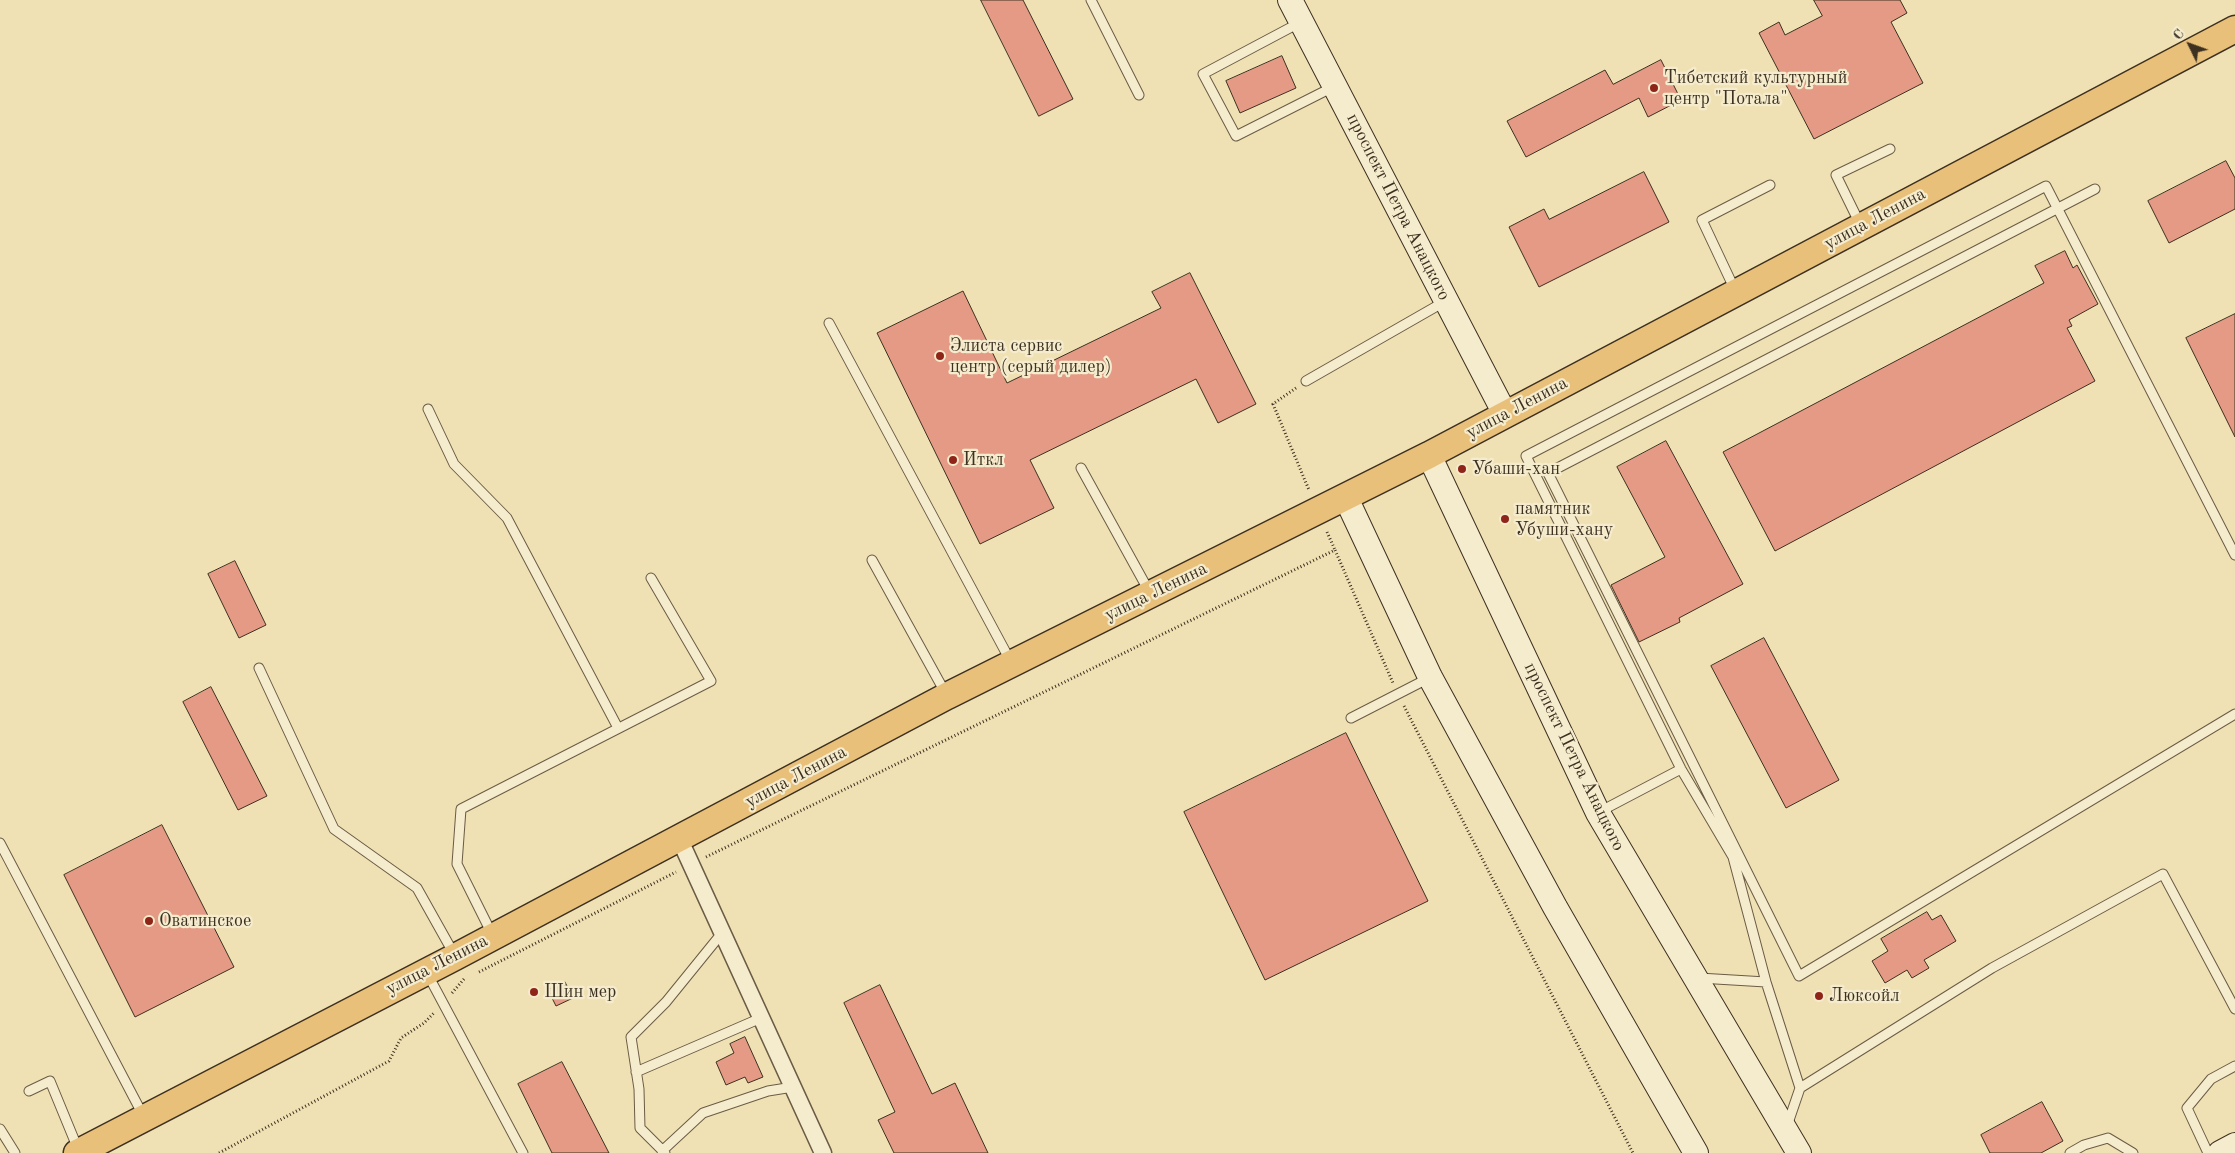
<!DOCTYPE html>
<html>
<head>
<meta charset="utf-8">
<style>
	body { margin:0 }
	#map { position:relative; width:2235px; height:1153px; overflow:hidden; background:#f0e1b4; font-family:"Old Standard TT",serif }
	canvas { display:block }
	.north { position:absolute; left:2165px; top:20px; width:50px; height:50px; -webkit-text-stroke:4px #f5ecce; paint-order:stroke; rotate:312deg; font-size:14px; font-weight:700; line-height:20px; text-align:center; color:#3d3020 }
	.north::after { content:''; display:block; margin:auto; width:18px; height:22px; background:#3d3020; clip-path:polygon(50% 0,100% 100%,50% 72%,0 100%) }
</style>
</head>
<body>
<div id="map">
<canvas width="2235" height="1153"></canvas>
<div class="north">С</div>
</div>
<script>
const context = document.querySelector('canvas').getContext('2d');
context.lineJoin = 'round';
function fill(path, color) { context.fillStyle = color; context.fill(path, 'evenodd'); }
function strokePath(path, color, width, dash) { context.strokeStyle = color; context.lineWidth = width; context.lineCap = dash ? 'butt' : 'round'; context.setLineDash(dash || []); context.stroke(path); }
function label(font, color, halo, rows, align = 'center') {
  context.font = font + ' "Old Standard TT",serif'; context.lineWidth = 4.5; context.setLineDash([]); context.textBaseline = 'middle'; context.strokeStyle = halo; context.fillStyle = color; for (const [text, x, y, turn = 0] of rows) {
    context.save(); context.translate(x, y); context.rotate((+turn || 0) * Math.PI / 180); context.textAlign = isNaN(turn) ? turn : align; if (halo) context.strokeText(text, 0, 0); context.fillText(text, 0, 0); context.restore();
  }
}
const building = new Path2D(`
	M981 0H1023L1073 99 1039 116Z
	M1814 0H1900L1907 13 1891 22 1923 83 1814 139 1759 33 1779 22 1785 35 1822 16Z
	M1282 56 1296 88 1240 113 1226 81Z
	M1661 60 1681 100 1648 117 1639 98 1526 157 1507 121 1605 70 1613 84Z
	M2226 161 2235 178V209L2169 243 2148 201Z
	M1644 172 1669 222 1539 287 1509 227 1544 209 1549 219Z
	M2065 251 2073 268 2077 265 2098 304 2069 320 2072 326 2067 328 2095 381 1775 551 1723 452 2044 283 2035 266Z
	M1190 273 1256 404 1218 423 1196 379 1030 460 1054 508 980 544 877 333 963 291 1007 383 1161 308 1152 292Z
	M2235 314V437L2186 338Z
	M1666 441 1743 584 1679 618 1680 622 1639 642 1611 585 1665 557 1617 467Z
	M235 561 266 625 239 638 208 574Z
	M1764 638 1839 780 1786 808 1711 666Z
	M211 687 267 796 238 810 183 702Z
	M1346 733 1428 901 1265 980 1184 812Z
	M162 825 234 967 135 1017 64 875Z
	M1927 912 1932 920 1941 915 1956 941 1924 960 1929 968 1912 978 1907 970 1885 983 1872 961 1888 951 1881 939Z
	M565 982 573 998 556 1006 548 990Z
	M880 985 932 1094 955 1083 988 1153H894L878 1120 895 1112 844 1003Z
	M745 1037 763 1077 748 1083 745 1077 726 1085 716 1062 734 1053 730 1044Z
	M562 1062 609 1153H552L518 1084Z
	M2042 1102 2063 1141 2041 1153H1990L1981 1135Z`);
const path = new Path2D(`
	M1296 388 1273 404 1309 490
	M1327 532 1335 550
	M1404 706 1633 1153
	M706 857 1335 550 1393 683
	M479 972 676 872
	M452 993 464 979
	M219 1153 389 1061 401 1038 424 1023 434 1013`);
const lane = new Path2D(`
	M1091 0 1139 95
	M1301 22 1203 74 1236 136 1333 87
	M2095 189 1548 473 1799 976 2235 714
	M1860 224 1836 175 1890 149
	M1735 290 1702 220 1770 185
	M829 323 1011 662
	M1306 381 1444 302
	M428 409 454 464 507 518 618 728
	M1081 468 1150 593
	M872 560 946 694
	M259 668 334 829 417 888 454 954
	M1351 718 1429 678
	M1599 812 1681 769
	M0 843 144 1117
	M492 934 457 864 461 809 711 681 651 578
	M428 975 523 1153
	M1699 978 1766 982
	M636 1072 761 1018
	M1800 1088 1992 968 2163 874 2235 1009
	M29 1091 50 1081 78 1149
	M1787 1126 1800 1088 1766 982 1733 857 1681 769 1526 456 2046 186 2235 555
	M0 1129 15 1153
	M662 1151 703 1113 768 1091 793 1087
	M665 1153 640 1128 639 1089 631 1037 666 1002 722 933
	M2070 1153 2084 1145 2108 1138 2133 1153
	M2208 1153 2187 1108 2211 1079 2235 1066`);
const street = new Path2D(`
	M679 838 823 1153`);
const secondary = new Path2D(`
	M1290 0 1505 414
	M1429 455 1598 813 1799 1153
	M1346 498 1430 677 1555 907 1696 1153
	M2220 1153 2235 1145`);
const primary = new Path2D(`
	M77 1153 455 957 947 696 1429 455 2235 29`);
const markers = [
	[1654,88,5,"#8f2418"],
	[940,356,5,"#8f2418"],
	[953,460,5,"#8f2418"],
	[1462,469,5,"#8f2418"],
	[1505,519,5,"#8f2418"],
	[149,921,5,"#8f2418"],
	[534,992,5,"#8f2418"],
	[1819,996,5,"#8f2418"]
];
const poiNames = [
	["Тибетский культурный",1664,78],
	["центр \"Потала\"",1664,99],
	["Элиста сервис",950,346],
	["центр (серый дилер)",950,367],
	["Иткл",963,460],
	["Убаши-хан",1472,469],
	["памятник",1515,509],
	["Убуши-хану",1515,530],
	["Оватинское",159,921],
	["Шин мер",544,992],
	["Люксойл",1829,996]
];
const streetNames = [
	["проспект Петра Анацкого",1398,207,63],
	["улица Ленина",1875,219,-28],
	["улица Ленина",1517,408,-28],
	["улица Ленина",1156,592,-26],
	["проспект Петра Анацкого",1574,757,64],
	["улица Ленина",796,777,-28],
	["улица Ленина",437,965,-27]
];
fill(building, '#e49a84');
strokePath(building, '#3d3020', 1);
strokePath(lane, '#6a5c45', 11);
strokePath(street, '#6a5c45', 19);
strokePath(secondary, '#3d3020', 26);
strokePath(primary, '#3d3020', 29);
strokePath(path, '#3d3020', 3, [1, 2.5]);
strokePath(lane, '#f5ecce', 9);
strokePath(street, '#f5ecce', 16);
strokePath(secondary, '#f5ecce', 24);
strokePath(primary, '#e8c07a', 26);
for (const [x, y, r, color] of markers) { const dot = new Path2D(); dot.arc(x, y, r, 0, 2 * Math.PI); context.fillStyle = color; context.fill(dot); strokePath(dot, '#f5ecce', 2); }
label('18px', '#3d3020', '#f5ecce', poiNames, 'left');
label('18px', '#3d3020', '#f5ecce', streetNames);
</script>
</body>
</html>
